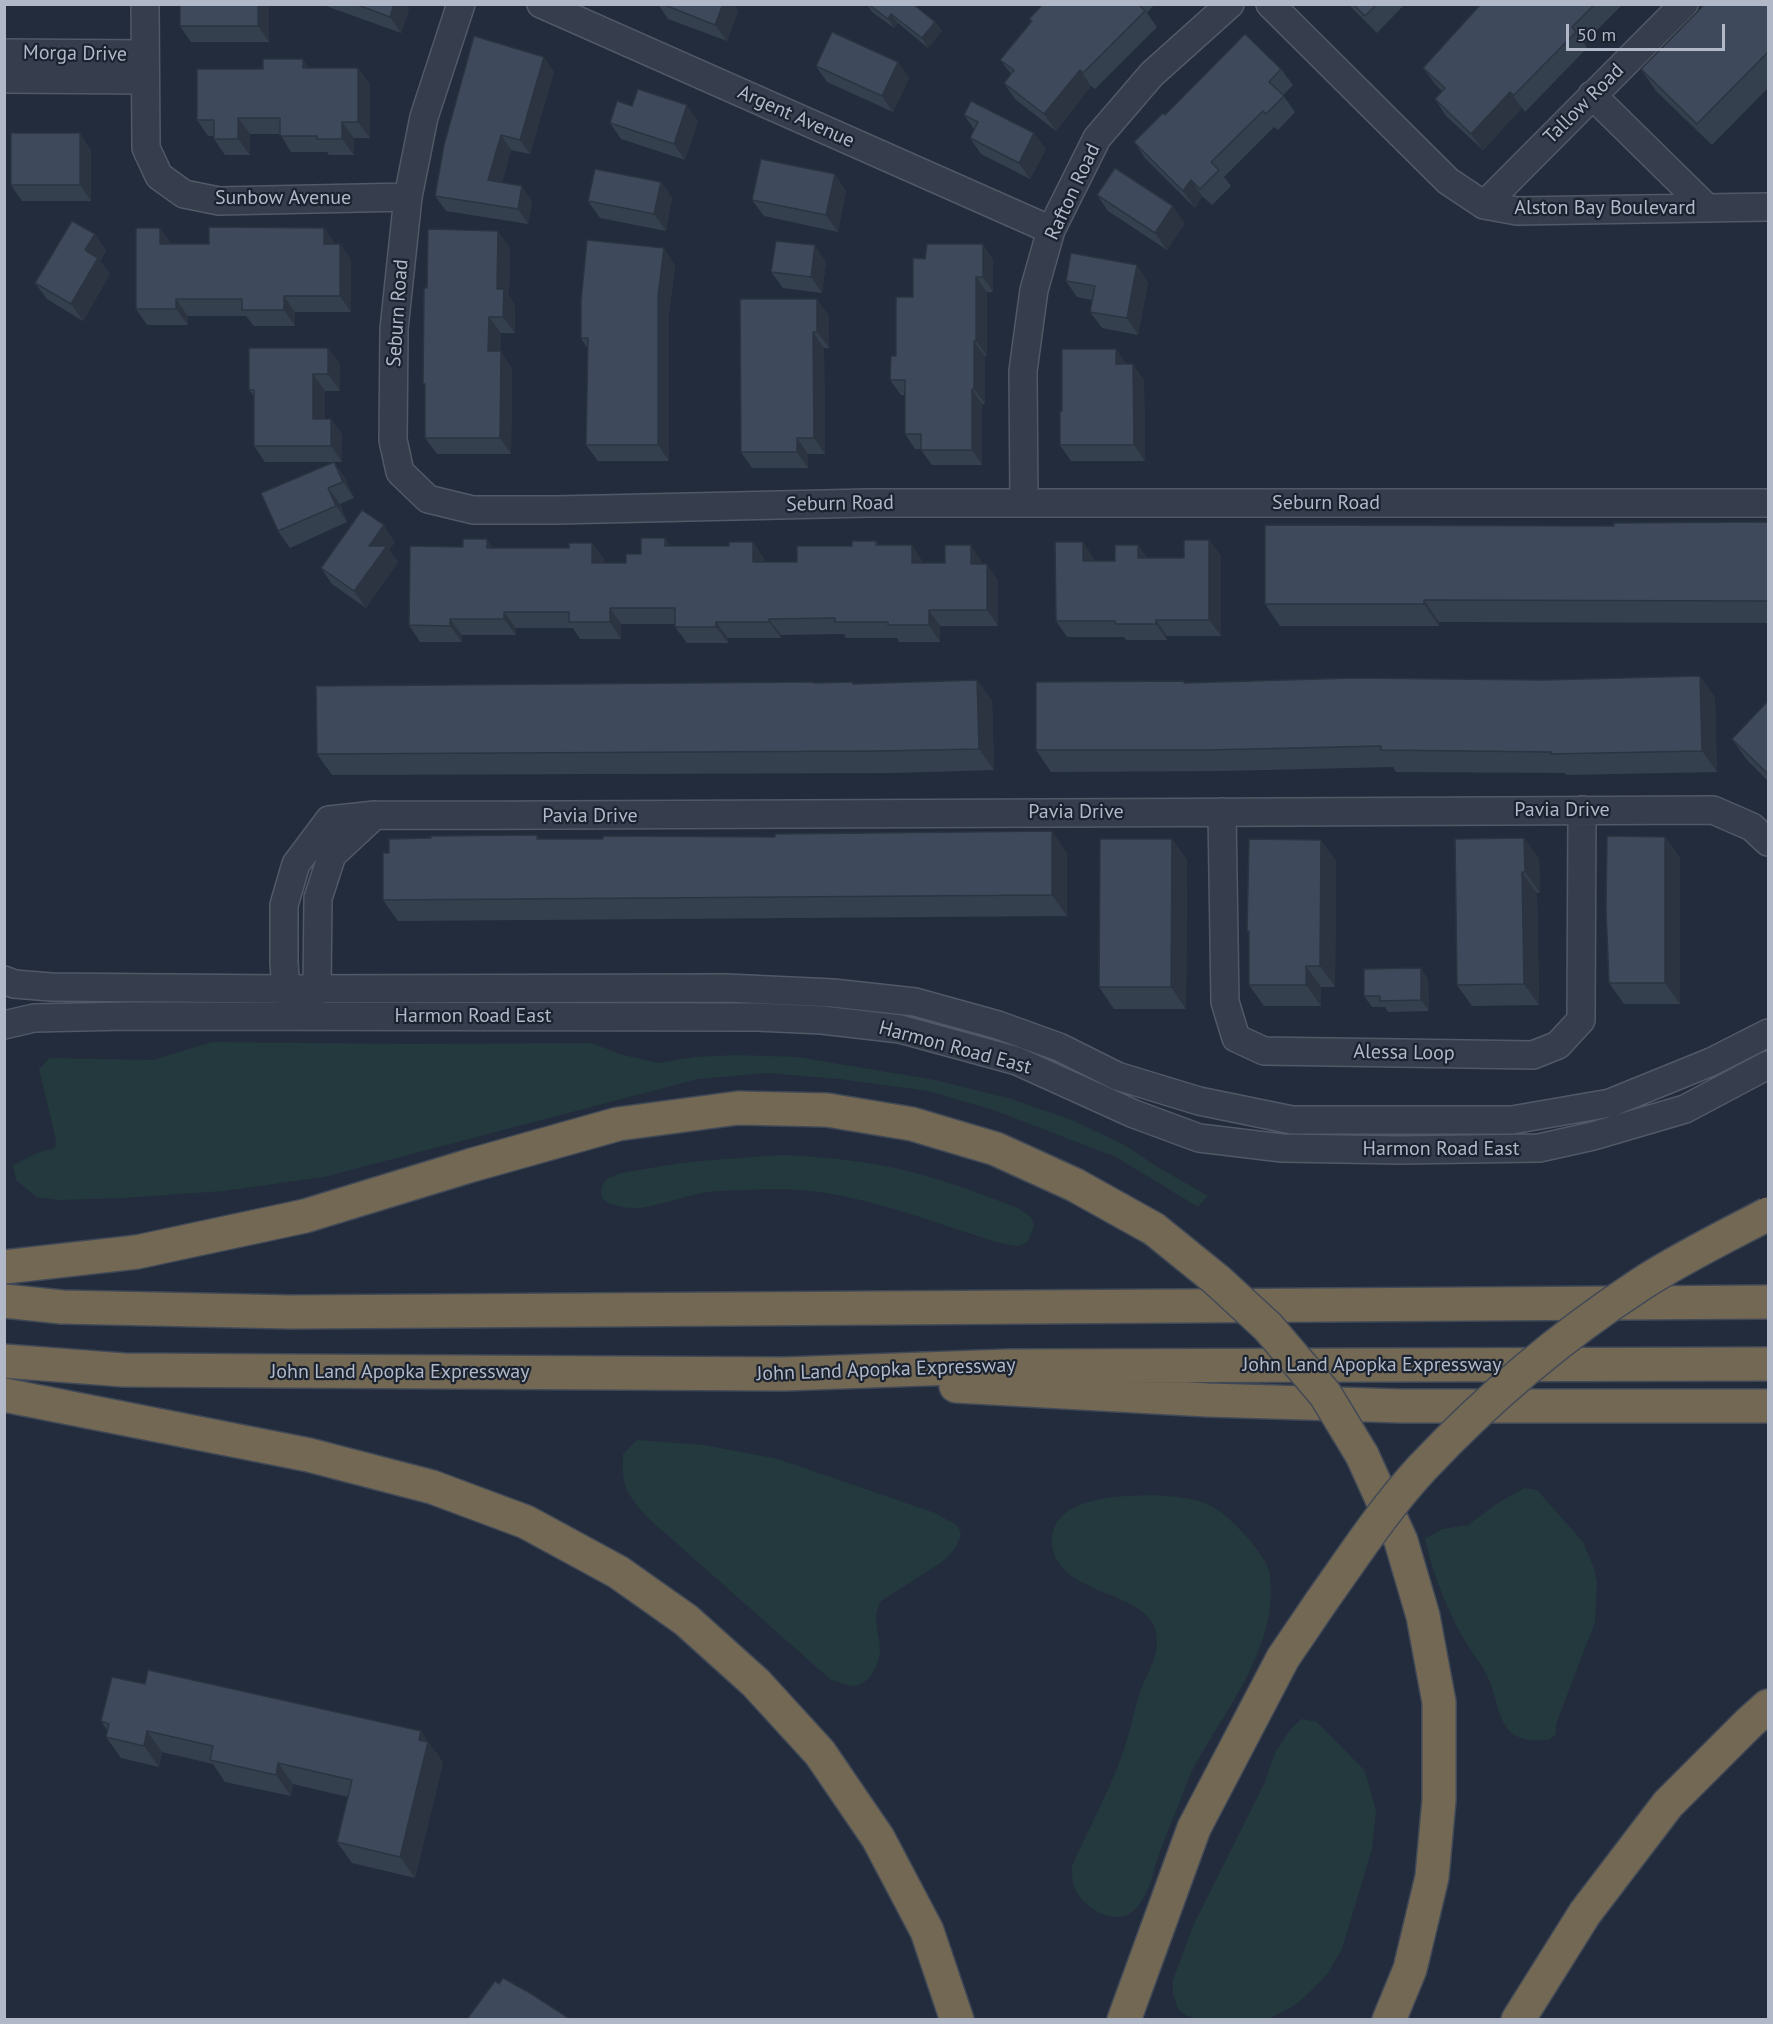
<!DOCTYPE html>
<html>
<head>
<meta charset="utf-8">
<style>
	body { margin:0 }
	#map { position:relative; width:1773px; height:2024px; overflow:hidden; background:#222c3c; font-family:"PT Sans",sans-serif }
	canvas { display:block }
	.frame { position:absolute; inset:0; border:6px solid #b1b9c8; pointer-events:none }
	.scale { position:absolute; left:1566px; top:24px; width:159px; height:27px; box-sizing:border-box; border:3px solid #b1b9c8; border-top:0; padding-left:8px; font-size:18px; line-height:21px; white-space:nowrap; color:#b1b9c8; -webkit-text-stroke:4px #1b2331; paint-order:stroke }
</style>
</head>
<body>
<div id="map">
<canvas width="1773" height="2024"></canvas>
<div class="frame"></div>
<div class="scale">50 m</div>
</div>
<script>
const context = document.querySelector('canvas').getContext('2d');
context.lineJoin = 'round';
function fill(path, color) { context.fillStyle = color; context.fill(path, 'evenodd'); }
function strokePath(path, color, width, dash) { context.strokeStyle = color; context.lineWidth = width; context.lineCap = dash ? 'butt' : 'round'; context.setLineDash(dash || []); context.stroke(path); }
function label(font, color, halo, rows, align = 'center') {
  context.font = font + ' "PT Sans",sans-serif'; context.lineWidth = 4.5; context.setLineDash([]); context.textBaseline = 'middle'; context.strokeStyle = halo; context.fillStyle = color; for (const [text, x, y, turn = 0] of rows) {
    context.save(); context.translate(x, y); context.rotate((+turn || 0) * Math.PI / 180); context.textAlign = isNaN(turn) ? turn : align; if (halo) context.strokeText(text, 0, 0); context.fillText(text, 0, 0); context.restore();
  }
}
const green = new Path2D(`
	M212 1042 411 1044 591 1043 623 1055 659 1063 694 1057 737 1055 797 1057 935 1080 1012 1099 1074 1121 1125 1145 1156 1166 1208 1196 1198 1207 1116 1157 993 1110 928 1091 840 1079 766 1073 698 1079 324 1177 224 1191 123 1198 59 1200 37 1197 16 1180 13 1165 37 1153 55 1148 56 1140 39 1069 50 1058 153 1060Z
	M785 1155C822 1157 859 1160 895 1168 937 1177 978 1193 1018 1208 1038 1220 1036 1225 1027 1243L1017 1246 1000 1243C943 1226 884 1202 825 1193 791 1187 755 1190 720 1191 692 1192 667 1204 640 1208 632 1209 605 1206 602 1197 599 1190 603 1181 609 1178 620 1172 633 1171 645 1169 691 1160 738 1158 785 1155Z
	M637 1440 704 1445 778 1459 935 1513 958 1526 961 1535 954 1550 942 1562 881 1601C871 1618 880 1633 880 1651 879 1664 869 1685 854 1686 847 1686 837 1681 831 1680L647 1517C627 1494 621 1486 623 1454Z
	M1524 1488 1537 1490 1583 1542 1594 1568 1597 1583 1595 1622 1556 1724V1734L1549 1740C1533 1741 1517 1741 1507 1728 1497 1715 1496 1695 1489 1680 1483 1665 1473 1655 1465 1641 1448 1612 1432 1572 1425 1539L1442 1529 1468 1525 1495 1505Z
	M1152 1495C1200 1498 1214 1500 1247 1537 1255 1547 1269 1563 1270 1576 1278 1647 1226 1709 1194 1767 1188 1778 1184 1790 1180 1801 1172 1821 1164 1840 1157 1860 1153 1872 1151 1885 1145 1895 1141 1902 1135 1912 1127 1915 1109 1922 1086 1908 1077 1893 1072 1885 1072 1875 1072 1866 1088 1830 1107 1795 1121 1758 1129 1737 1133 1714 1140 1692 1147 1673 1161 1653 1156 1632 1147 1591 1064 1596 1053 1550 1051 1542 1051 1532 1056 1524 1072 1496 1123 1496 1152 1495Z
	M1301 1719 1317 1722 1365 1771 1376 1811 1372 1849 1342 1949 1328 1973 1311 1991 1295 2005 1269 2019 1204 2020 1187 2016 1178 2009 1173 1994V1980L1194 1924 1264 1784 1276 1751 1290 1730Z`);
const minor = new Path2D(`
	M145 4 146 148 159 176 184 194 219 201 408 197
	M461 4 424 117 408 197 394 329 393 440 400 472 428 499 473 510H557L868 503H1768
	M541 4 1051 230
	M1270 4 1448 181 1484 205 1517 211 1768 207
	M4 53 145 54
	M4 79 145 80
	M1592 95 1707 208
	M1484 205 1684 4
	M1024 503 1023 371 1034 290 1051 230 1097 138 1152 74 1230 4
	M1222 812 1225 1002 1236 1038 1264 1051 1533 1055 1558 1045 1581 1020 1582 810
	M375 815 332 855 318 898 317 989 299 1016 286 989 284 963V905L296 864 329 820 375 815C821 816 1267 811 1713 810L1752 827 1768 842
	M4 980 14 984 51 987 286 989 726 988 833 993 915 1002 998 1025 1059 1047 1117 1076 1199 1101 1292 1120H1512L1610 1103 1711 1062 1768 1033
	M4 1025 34 1018 127 1016 757 1017 822 1020 900 1029 1017 1061 1134 1114 1199 1138 1282 1148 1400 1150 1539 1148 1593 1136 1685 1109 1768 1065`);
const highway = new Path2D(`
	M4 1267 137 1252 305 1216 472 1165 618 1124 738 1108 827 1110 912 1124 996 1149 1075 1185 1154 1229
	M4 1301 62 1307 291 1312 1768 1302
	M4 1361 124 1370 784 1374 1009 1366 1768 1364
	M956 1386 1208 1400 1401 1406H1768
	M4 1395 309 1455 432 1487 526 1522 618 1572 686 1620 756 1683 820 1753 878 1838 927 1931 957 2020
	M1362 1455 1401 1541 1423 1616 1439 1702V1800L1432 1877 1410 1969 1389 2020
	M1124 2020 1194 1828 1283 1658 1321 1602
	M1518 2020 1585 1913 1668 1804 1749 1723 1768 1706`);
const highwayBridge = new Path2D(`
	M1154 1229 1217 1280 1268 1327 1325 1394 1362 1455
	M1321 1602C1353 1557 1384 1509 1422 1468 1486 1400 1563 1335 1641 1284 1681 1258 1726 1236 1768 1214`);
const wall = new Path2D(`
	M269 4V42H191L180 26Z
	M325 4H405L409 10 401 33 326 6Z
	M658 4H734L738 11 727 41 668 19Z
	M867 4H913L935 22 942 31 928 48 898 23 894 28 872 12Z
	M1043 4H1155L1147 13 1157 27 1095 89 1091 86 1056 131 1015 99 1004 83 1011 74 1000 60 1031 22 1029 19Z
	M1348 4H1405L1377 33Z
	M1481 4H1623L1584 43 1587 48 1525 112 1522 108 1483 150 1446 116 1435 99 1442 91 1435 84 1423 68Z
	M1768 4V88L1712 145 1656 91 1641 69Z
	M898 62 909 78 893 112 827 82 816 66Z
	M309 68 370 84V138H354V155H329L327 152H291L280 134H250V155H225L214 139V136H208L197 120Z
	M1281 69 1293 85 1283 95 1295 112 1278 130 1274 127 1224 177 1231 186 1212 205 1202 196 1195 208 1145 158 1134 142 1165 115Z
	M554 72 530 154 511 150 502 183 532 201 528 224 446 211 435 196Z
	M632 106 698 121 685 160 621 139 610 123Z
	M964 115 1046 149 1030 179 981 154 970 138 974 129Z
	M91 150V201H22L11 185Z
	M661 182 672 198 666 231 600 218 588 201Z
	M846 191 838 232 764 216 752 200Z
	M1097 195 1185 223 1167 250 1108 211Z
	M160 228 171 244H209L324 228 335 244H340L351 260V312H295V326H254L246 316H188V325H147L136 309Z
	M95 234 106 251 100 261 110 274 83 321 47 299 35 283Z
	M510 247 509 296 515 305V333H501L500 351 512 368 511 454H437L425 438V387L423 384 427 288Z
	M925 259H993V292H987V356H985V404H982V465H932L921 450V449H915L905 434V395H901L890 380 913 297Z
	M826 262 822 293 783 288 771 272Z
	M675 265 669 313V461H598L586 445 588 349 581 338Z
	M1066 281 1148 282 1138 335 1102 328 1090 312 1092 300 1077 297Z
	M740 299 829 316V348H824L825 454H808V468H752L741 452Z
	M328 348 340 364V391H325V419H331L342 435V462H334L345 478 354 498 340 504 347 522 290 548 278 531 333 462H265L254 446V396L249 390Z
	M1116 349 1126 364 1144 380 1145 461H1071L1060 445 1062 411Z
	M1768 522V623L1439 622V626H1280L1265 604 1614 526Z
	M1209 540 1221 556V636H1167V640H1126L1124 637H1067L1056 621 1094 558V561H1115L1138 545 1147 558H1184Z
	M876 541 879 545 923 562V563L982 562V564L998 580V626H940V642H899L897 638H846L844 634 781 635V638H728V643H687L675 627V624H621V639H580L573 628H516V635H462V642H420L409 625 493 548H569L592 543 604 559V563H626L641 554 671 546H729L753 542 764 559V562H797Z
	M395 542 389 550 398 562 366 608 332 584 321 568Z
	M1700 676 1715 698 1717 772 1566 775 1565 773 1396 772 1393 767 1223 771 1051 772 1036 750 1186 683 1544 680Z
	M977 680 992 701 994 770 894 773 332 775 317 754 814 682 815 683 854 684Z
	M1768 701V781L1747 760 1732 739Z
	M537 835 539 839 1067 853V916L398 921 383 900Z
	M1665 837 1680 858V1004H1624L1609 983Z
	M1524 838 1539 859 1540 893H1537L1539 1005 1472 1006 1457 985Z
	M1172 839 1187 860 1186 1009H1114L1099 987Z
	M1321 840 1336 861 1335 987H1321V1006H1264L1249 985V934L1247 931Z
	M1428 979 1429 1011 1388 1012 1385 1007H1372L1364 996Z
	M101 1721 436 1752 443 1763 415 1878 352 1863 337 1842 348 1797 293 1784 291 1796 225 1782 213 1764 162 1752 159 1767 121 1758 106 1737 107 1730Z`);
const shadedWall = new Path2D(`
	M258 4H269V42L258 26Z
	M405 4 409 10 401 33 390 17 394 5Z
	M723 4H734L738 11 727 41 715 25Z
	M891 14 898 23 894 28 888 19Z
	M935 22 942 31 928 48 922 38Z
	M544 57 554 72 530 154 520 140Z
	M303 59 314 75 303 68Z
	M898 62 909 78 893 112 882 96Z
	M358 68 370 84V138L358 122Z
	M1080 70 1091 86 1056 131 1044 114Z
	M1510 92 1522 108 1483 150 1471 134Z
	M687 105 698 121 685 160 674 144Z
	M238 118 250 134V155L238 139Z
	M342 122 354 138V155L342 139Z
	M80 133 91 150V201L80 185Z
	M1034 133 1046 149 1030 179 1019 163Z
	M501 135 511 150 499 195 488 180Z
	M835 174 846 191 838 232 826 215Z
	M1191 180 1202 196 1195 208 1183 191Z
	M661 182 672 198 666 231 654 214Z
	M522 186 532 201 528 224 518 209Z
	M1173 206 1185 223 1167 250 1155 233Z
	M160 228 172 245 160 244Z
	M324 228 336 245 324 244Z
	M498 231 510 247 509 296 515 305V333L503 317 497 289Z
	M95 234 106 251 100 261 110 274 83 321 71 304 85 250Z
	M340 244 351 260V312L340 296Z
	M983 244 993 259V292L983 277Z
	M815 245 826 262 822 293 811 277Z
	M664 248 675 265 669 313V461L658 445V296Z
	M1137 265 1148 282 1138 335 1127 318Z
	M976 277 987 292V356L976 341Z
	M284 296 295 312V326L284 310Z
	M176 299 188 316V325L176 309Z
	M817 299 829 316V348L817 332Z
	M489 317 501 333 500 368 488 351Z
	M813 332 824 348 825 454 814 438Z
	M974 341 985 356V404L974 389Z
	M328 348 340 364V391L328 374Z
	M1116 349 1127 365 1116 364Z
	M501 351 512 368 511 454 500 438Z
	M1133 364 1144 380 1145 461 1134 445Z
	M313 374 325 391V435L313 419Z
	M972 389 982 404V465L972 450Z
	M331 419 342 435V462L331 446Z
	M797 438 808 454V468L797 452Z
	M334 462 345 478 354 498 343 482Z
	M328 488 340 504 347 522 336 506Z
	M384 525 395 542 389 550 398 562 366 608 354 591 369 546Z
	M665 538 677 554 665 546Z
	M487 539 498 555 487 548Z
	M1209 540 1221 556V636L1209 620Z
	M753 542 764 559V578L753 562Z
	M1083 542 1094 558V577L1083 561Z
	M592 543 604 559V579L592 563Z
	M912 545 923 562V579L912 563Z
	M971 545 982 562V580L971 564Z
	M1138 545 1149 562 1138 558Z
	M987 564 998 580V626L987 610Z
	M1424 600 1439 622V626L1424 604Z
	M610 608 621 624V639L610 622Z
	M929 610 940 626V642L929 625Z
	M504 612 516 628V635L504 619Z
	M450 619 462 635V642L450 626Z
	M769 619 781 635V638L769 622Z
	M1156 620 1167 636V640L1156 624Z
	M716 622 728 638V643L716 627Z
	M1700 676 1715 698 1717 772 1702 751Z
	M977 680 992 701 994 770 979 749Z
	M1052 831 1067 853V916L1052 895Z
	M1665 837 1680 858V1004L1665 983Z
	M1524 838 1539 859 1540 893 1525 872Z
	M1172 839 1187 860 1186 1009 1171 987Z
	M1321 840 1336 861 1335 987 1320 966Z
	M1522 872 1537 893 1539 1005 1524 984Z
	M1306 966 1321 987V1006L1306 985Z
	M1421 968 1428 979 1429 1011 1421 1000Z
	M147 1731 162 1752 159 1767 144 1746Z
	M421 1731 443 1763 415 1878 400 1857Z
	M278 1763 293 1784 291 1796 276 1775Z`);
const building = new Path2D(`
	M180 4H258V26H180Z
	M355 4H394L390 17Z
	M662 4H723L715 25Z
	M868 4H913L935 22 922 38 891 14 888 19Z
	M1043 4H1138L1145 11 1083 73 1080 70 1044 114 1004 83 1014 70 1000 60 1032 21 1029 19Z
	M1353 4H1377L1365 16Z
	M1481 4H1595L1572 27 1576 32 1514 95 1510 92 1471 134 1435 99 1445 88 1423 68Z
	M1705 4H1768V52L1697 124 1641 69Z
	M832 32 898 62 882 96 816 66Z
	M1245 34 1281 69 1269 82 1284 96 1266 114 1263 111 1211 162 1219 170 1200 189 1191 180 1183 191 1134 142 1163 113 1165 115Z
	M474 36 544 57 520 140 501 135 488 180 522 186 518 209 435 196 444 145Z
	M263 59H303V68H358V122H342V139H317V136H280V118H238V139H214V120H197V69H263Z
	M638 89 687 105 674 144 610 123 617 101 632 106Z
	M971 101 1034 133 1019 163 970 138 978 122 964 115Z
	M11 133H80V185H11Z
	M761 159 835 174 826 215 752 200Z
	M1115 168 1173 206 1155 233 1097 195Z
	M595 169 661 182 654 214 588 201Z
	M72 221 95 234 85 250 98 258 71 304 35 283Z
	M209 227 324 228V244H340V296H284V310H242V299H176V309H136V228H160V244H209Z
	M428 229 498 231 497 289H504L503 317H489L488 351H501L500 438H425V384H423L424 288H427Z
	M587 240 664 248 658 296V445H586L588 338H581V301Z
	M776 241 815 245 811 277 771 272Z
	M927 244H983V277H976V341H974V389H972V450H921V434H905V380H890L891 356H896V297H913V258L925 259Z
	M1071 253 1137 265 1127 318 1090 312 1095 286 1066 281Z
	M740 299H817V332H813L814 438H797V452H741Z
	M249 348H328V374H313V419H331V446H254V390H249Z
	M1062 349H1116V364H1133L1134 445H1060V411H1062Z
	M334 462 343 482 328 488 336 506 278 531 261 493Z
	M362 510 384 525 369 546H387L354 591 321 568Z
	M1768 522V601L1424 600V604H1265V525L1614 526V523Z
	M641 538H665V546H729V542H753V562H797V546H852V541H876V545H912V563H945V545H971V564H987V610H929V625H888V622H835V618L769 619V622H716V627H675V608H610V622H569V612H504V619H450V626L409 625 410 546 463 547V539H487V548H569V543H592V563H626V554H641Z
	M1184 540H1209V620H1156V624H1115V621H1056L1055 542H1083V561H1115V545H1138V558H1184Z
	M1700 676 1702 751 1551 754V752L1381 750V746L1208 750H1036V682L1184 681V683L1353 678 1544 680Z
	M977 680 979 749 879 751 317 754 316 686 814 682V683L853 682V684Z
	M1768 701V774L1732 739Z
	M1052 831V895L383 900V853H389V839L431 838V836L537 835V839H603V836L775 837V834Z
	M1607 836 1665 837V983H1609L1606 910Z
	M1524 838 1525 872H1522L1524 984 1457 985 1455 839Z
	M1100 839H1172L1171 987H1099Z
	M1249 839 1321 840 1320 966H1306V985H1249V931H1247Z
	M1421 968V1000L1380 1001V996H1364V969Z
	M148 1670 421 1731 419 1740 428 1742 400 1857 337 1842 352 1780 278 1763 276 1775 210 1760 213 1746 147 1731 144 1746 106 1737 109 1724 101 1721 112 1677 145 1684Z
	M503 1978 530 1993 570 2019H467L495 1981 499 1984Z`);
const streetNames = [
	["Morga Drive",75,54,1],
	["Tallow Road",1584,104,-45],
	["Argent Avenue",796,117,24],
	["Rafton Road",1073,192,-65],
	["Sunbow Avenue",283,198],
	["Alston Bay Boulevard",1605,208],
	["Seburn Road",398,313,-86],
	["Seburn Road",1326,503],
	["Seburn Road",840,504,-1],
	["Pavia Drive",1562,810],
	["Pavia Drive",1076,812],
	["Pavia Drive",590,816],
	["Harmon Road East",473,1016],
	["Harmon Road East",955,1048,15],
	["Alessa Loop",1404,1053,1],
	["Harmon Road East",1441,1149],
	["John Land Apopka Expressway",1372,1365],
	["John Land Apopka Expressway",886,1370,-2],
	["John Land Apopka Expressway",400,1372]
];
fill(green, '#24393d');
strokePath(minor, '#515967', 30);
strokePath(highway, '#414957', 36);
strokePath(minor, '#363e4d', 27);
strokePath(highway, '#736853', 33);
strokePath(highwayBridge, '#414957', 36, []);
strokePath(highwayBridge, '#736853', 33);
fill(wall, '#35404f');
fill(shadedWall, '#2b3440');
fill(building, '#3e4a5c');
strokePath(building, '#2b3440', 1.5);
label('20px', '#b1b9c8', '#1b2331', streetNames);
</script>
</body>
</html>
